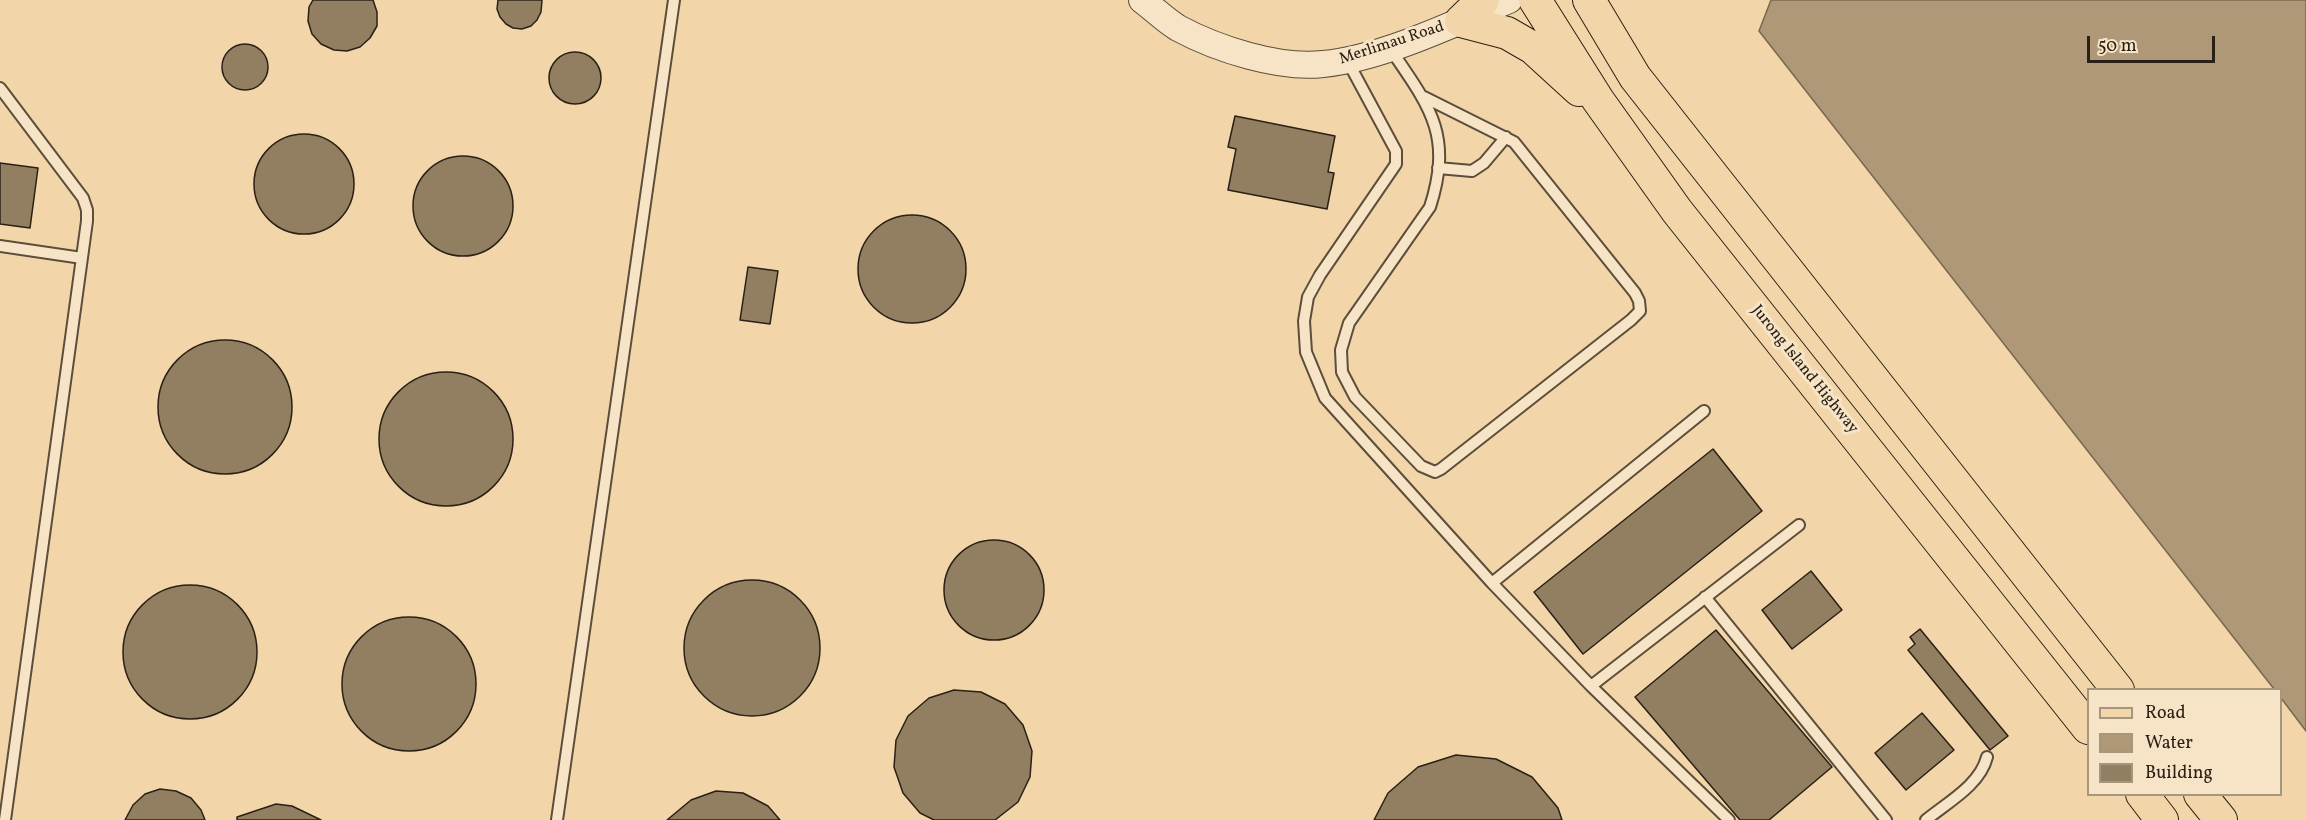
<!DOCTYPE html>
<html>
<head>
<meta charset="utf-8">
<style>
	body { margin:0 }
	#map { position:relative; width:2306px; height:820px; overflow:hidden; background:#f2d6a9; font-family:Vollkorn,serif }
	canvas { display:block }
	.legend { position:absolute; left:2087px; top:688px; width:195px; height:108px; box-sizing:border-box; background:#f7e4c7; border:2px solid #a59680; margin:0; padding:8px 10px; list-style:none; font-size:18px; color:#2a2015 }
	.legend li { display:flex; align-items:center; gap:12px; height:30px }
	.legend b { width:30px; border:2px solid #a59680 }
	.scale { position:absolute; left:2087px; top:36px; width:128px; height:27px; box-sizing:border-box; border:3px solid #2a2015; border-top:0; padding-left:8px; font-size:18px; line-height:21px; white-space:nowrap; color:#2a2015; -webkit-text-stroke:4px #f7e4c7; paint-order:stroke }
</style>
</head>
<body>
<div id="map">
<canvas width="2306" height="820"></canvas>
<ul class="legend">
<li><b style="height:8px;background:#f2d6a9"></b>Road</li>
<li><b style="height:16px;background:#ae9877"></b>Water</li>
<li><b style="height:16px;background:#927f62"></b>Building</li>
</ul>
<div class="scale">50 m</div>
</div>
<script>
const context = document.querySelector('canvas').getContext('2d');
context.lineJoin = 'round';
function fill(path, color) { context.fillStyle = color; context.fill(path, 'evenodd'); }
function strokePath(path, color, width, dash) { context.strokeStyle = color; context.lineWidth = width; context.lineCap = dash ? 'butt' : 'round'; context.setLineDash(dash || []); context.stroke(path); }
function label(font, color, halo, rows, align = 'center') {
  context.font = font + ' Vollkorn,serif'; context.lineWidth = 6; context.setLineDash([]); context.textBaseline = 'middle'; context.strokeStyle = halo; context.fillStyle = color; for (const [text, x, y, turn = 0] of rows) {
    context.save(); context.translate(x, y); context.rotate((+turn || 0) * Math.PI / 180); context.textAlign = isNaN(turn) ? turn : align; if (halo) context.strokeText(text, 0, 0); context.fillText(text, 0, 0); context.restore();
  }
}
const water = new Path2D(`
	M1771 0H2306V731L2281 698 2280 690 2274 689 1759 31Z`);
const building = new Path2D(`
	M313 0H373L377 12V26L370 38 360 47 347 51 334 50 321 44 312 34 308 21 309 7Z
	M498 0H542L541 12 537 20 531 26 522 29 513 28 506 24 500 17 497 9Z
	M222 67a23 23 0 1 1 46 0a23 23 0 1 1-46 0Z
	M549 78a26 26 0 1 1 52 0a26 26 0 1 1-52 0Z
	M1235 116 1335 136 1328 172 1334 173 1327 209 1228 190 1236 149 1228 147Z
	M254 184a50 50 0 1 1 100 0a50 50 0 1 1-100 0Z
	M413 206a50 50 0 1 1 100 0a50 50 0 1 1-100 0Z
	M0 163 38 168 30 228 0 224Z
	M858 269a54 54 0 1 1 108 0a54 54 0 1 1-108 0Z
	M748 267 778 271 770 324 740 320Z
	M158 407a67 67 0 1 1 134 0a67 67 0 1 1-134 0Z
	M379 439a67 67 0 1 1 134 0a67 67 0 1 1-134 0Z
	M1713 449 1762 511 1583 654 1534 592Z
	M944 590a50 50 0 1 1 100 0a50 50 0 1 1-100 0Z
	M1811 571 1842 610 1792 649 1762 610Z
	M684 648a68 68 0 1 1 136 0a68 68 0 1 1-136 0Z
	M123 652a67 67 0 1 1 134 0a67 67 0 1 1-134 0Z
	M342 684a67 67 0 1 1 134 0a67 67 0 1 1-134 0Z
	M1920 629 2008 736 1990 750 1908 650 1915 644 1910 637Z
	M1716 630 1832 767 1769 820H1740L1635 697Z
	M954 690 981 692 1005 704 1023 725 1032 751 1030 777 1018 802 995 820H934L920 813 903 793 894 767 896 740 908 716 929 698Z
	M1922 713 1954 750 1906 790 1875 753Z
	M1456 755 1496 759 1532 777 1558 808 1562 820H1374L1388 793 1418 767Z
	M160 789 176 791 191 798 201 810 205 820H125L133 805 145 794Z
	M716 791 743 793 768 806 780 820H667L691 800Z
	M276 804 292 806 321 820H237V817Z`);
const service = new Path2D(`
	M1391 50C1430 107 1453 135 1430 207L1349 323 1341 350 1342 372 1355 397 1421 466 1435 472 1441 469 1631 320 1640 311 1639 301 1635 293 1514 142 1424 97
	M1347 60 1396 151V164L1320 275 1308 297 1304 321 1306 352 1325 398 1492 583 1591 686 1729 820
	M0 88 83 198 87 210V221L5 820
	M1438 168 1472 171 1484 163 1506 137
	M0 246 82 258
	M1492 583 1704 411
	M1705 597 1886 820
	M1591 686 1799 525
	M557 820 674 0
	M1926 820C1948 802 1980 785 1987 757`);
const tertiary = new Path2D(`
	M1142 0C1154 9 1165 20 1178 28 1217 49 1279 69 1323 64 1380 59 1456 23 1509 0`);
const primary = new Path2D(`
	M1535 0 1598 100 1677 211 2088 728
	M1589 0 1635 77 2118 690
	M1461 21 1507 33 1533 48 1579 90
	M1461 21 1483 0
	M2142 794 2162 820
	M2200 794 2221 820`);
const streetNames = [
	["Merlimau Road",1392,44,-18],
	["Jurong Island Highway",1804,370,51]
];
fill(water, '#ae9877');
strokePath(water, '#796850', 1.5);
fill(building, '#927f62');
strokePath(building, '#2a2015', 1.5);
strokePath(service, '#5c4e3a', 14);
strokePath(tertiary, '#5c4e3a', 28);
strokePath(primary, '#2a2015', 34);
strokePath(service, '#f7e4c7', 10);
strokePath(tertiary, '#f7e4c7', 26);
strokePath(primary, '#f2d6a9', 32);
label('16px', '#2a2015', '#f7e4c7', streetNames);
</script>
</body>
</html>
